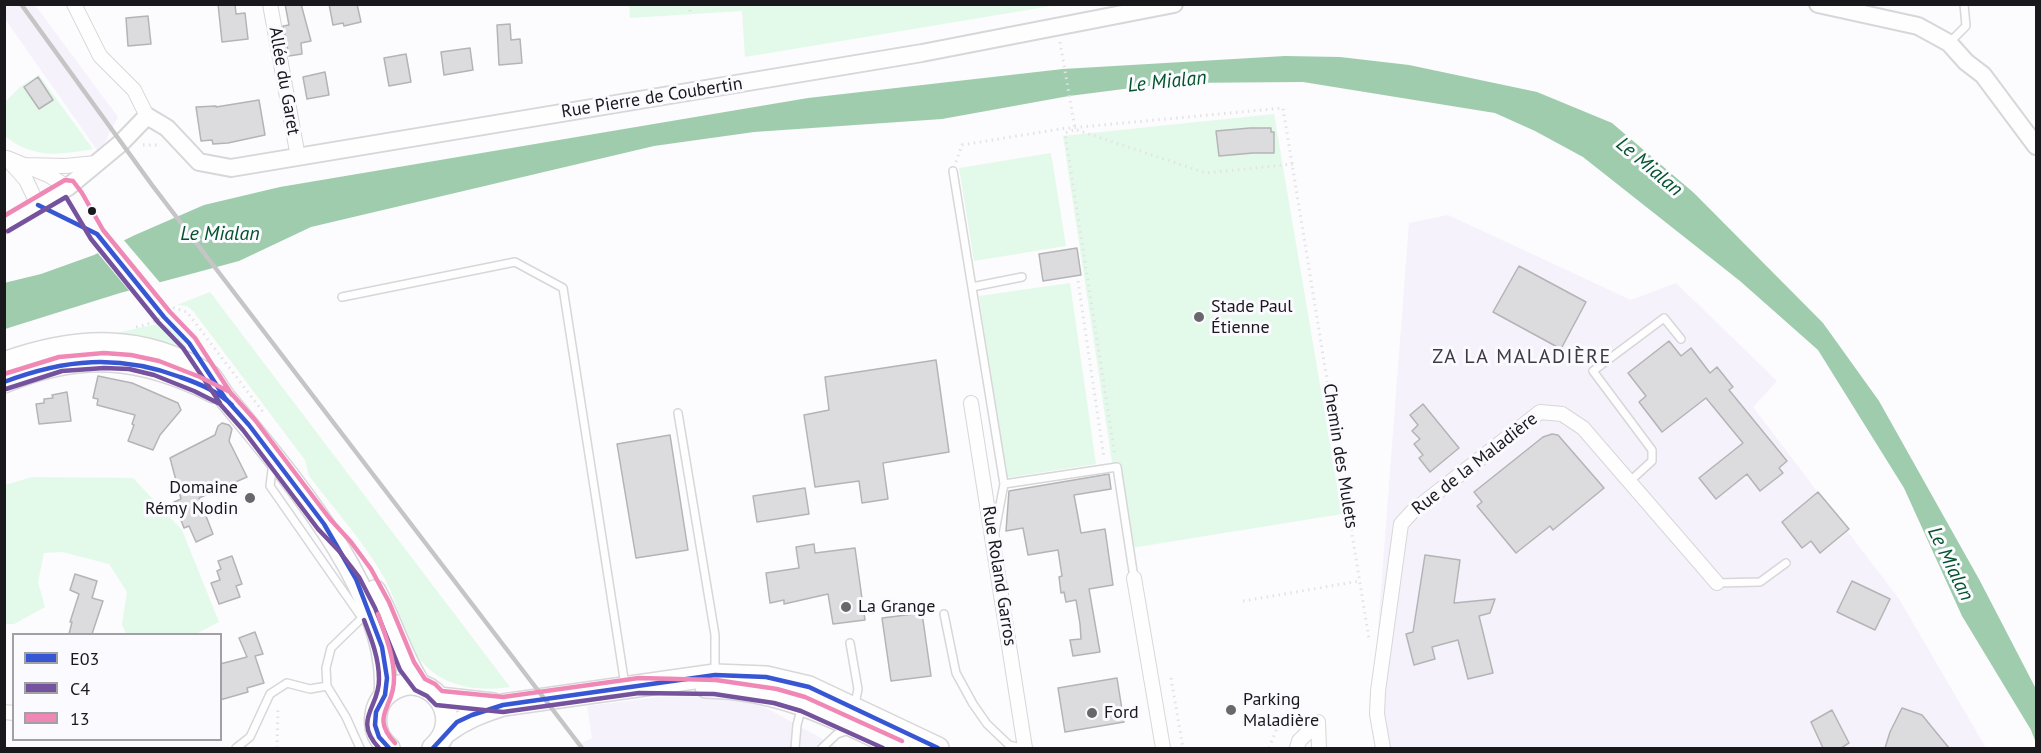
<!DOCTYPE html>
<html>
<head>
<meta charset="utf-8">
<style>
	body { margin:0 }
	#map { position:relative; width:2041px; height:753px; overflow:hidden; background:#fcfbfd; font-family:"PT Sans",sans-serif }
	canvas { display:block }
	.frame { position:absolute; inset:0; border:6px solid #19181c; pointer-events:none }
	.legend { position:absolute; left:12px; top:633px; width:210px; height:108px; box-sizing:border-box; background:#fbfafe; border:2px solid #a1a0a4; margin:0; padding:8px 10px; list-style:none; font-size:18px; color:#19181c }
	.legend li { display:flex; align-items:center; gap:12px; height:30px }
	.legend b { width:30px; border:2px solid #a1a0a4 }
</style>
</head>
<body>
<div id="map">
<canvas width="2041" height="753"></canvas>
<div class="frame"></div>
<ul class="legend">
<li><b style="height:8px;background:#3656d3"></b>E03</li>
<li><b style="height:8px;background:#75529d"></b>C4</li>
<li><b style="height:8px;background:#f088b6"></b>13</li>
</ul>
</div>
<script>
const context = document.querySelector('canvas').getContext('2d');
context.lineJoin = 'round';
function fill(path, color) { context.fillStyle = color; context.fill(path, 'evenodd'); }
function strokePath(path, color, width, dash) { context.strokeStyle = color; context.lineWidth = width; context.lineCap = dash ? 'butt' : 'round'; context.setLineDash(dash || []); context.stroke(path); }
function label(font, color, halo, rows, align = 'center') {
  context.font = font + ' "PT Sans",sans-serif'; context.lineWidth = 6; context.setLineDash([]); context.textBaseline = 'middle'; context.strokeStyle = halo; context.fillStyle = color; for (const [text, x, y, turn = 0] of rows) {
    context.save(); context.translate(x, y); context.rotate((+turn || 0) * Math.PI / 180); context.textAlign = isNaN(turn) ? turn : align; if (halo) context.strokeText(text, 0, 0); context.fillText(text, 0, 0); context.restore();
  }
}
const built = new Path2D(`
	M4 5H35L118 117 103 146 97 150 5 19Z
	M1448 215 1631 300 1676 283 1777 381 1753 407 1899 599 1986 748H1375L1371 721 1409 223Z
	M719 696 759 704 839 748H573L592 738 587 706 660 697Z`);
const green = new Path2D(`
	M629 5V4L1057 5 745 57 742 11 630 18Z
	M39 75 93 149C59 155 33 159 5 136L4 103 21 86Z
	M1274 114 1342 514 1125 549 1063 136Z
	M1051 153 1066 246 974 261 959 168Z
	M1070 283 1096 464 1006 478 979 296Z
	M210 292 510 687C474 693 434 685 414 651 402 628 397 602 385 579 364 542 335 510 309 476L305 460 193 311 187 306 177 305Z
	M161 323C172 328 179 335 186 346L185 351 90 339Z
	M32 477 133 478 182 530 219 622 196 634H126L122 624 127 592 109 564 62 552 44 553 38 582 45 607 14 624H5V485Z`);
const water = new Path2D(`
	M1285 56 1340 57 1409 65 1537 92 1612 123 1694 193 1823 323 1879 401 1980 581 2036 689V743L2031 730 1962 616 1904 488 1818 350 1740 281 1583 157 1535 131 1495 113 1303 82 1171 83 1069 96 942 119 754 132 654 146 311 227 239 261 120 293 5 329 4 283 41 274 94 255 135 235 204 205 280 187 808 98 1063 69Z`);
const pier = new Path2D(`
	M122 238 162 285 131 293 96 251Z`);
const building = new Path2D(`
	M218 4H235L236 14 245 13 248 39 222 42Z
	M285 4H301L311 41 301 43 302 54 289 56 283 26 289 25Z
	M329 4H357L361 22 344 26 343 23 333 25Z
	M148 16 151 44 128 46 126 18Z
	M510 24 511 40 520 39 522 63 499 65 497 25Z
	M470 48 473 70 444 75 441 52Z
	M406 54 411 82 389 86 384 58Z
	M325 72 329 95 307 99 303 77Z
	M38 77 53 100 39 109 24 87Z
	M259 100 265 135 228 143 213 144 212 140 201 141 196 107 216 106V107Z
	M1250 128H1271V132H1274V153H1253L1219 156 1216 131Z
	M1077 248 1081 275 1043 281 1039 254Z
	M1519 266 1586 302 1561 349 1493 312Z
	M1669 341 1681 356 1691 348 1710 373 1717 367 1733 387 1729 390 1787 461 1779 468 1783 473 1760 491 1747 474 1716 499 1699 478 1743 443 1706 398 1662 432 1639 402 1646 396 1628 373Z
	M936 360 949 452 883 463 888 499 862 503 859 481 815 487 804 415 829 410 825 377Z
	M98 376 132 383 178 403 181 410 160 435 153 450 128 441 134 425 132 424 135 415 97 405 98 399 93 398Z
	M67 392 71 421 39 424 36 404 44 403V399L53 398 52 395Z
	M1423 404 1459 448 1430 472 1419 458 1423 455 1414 444 1420 439 1412 431 1418 425 1410 415Z
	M222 423 229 425 232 429 229 441 247 477 199 498 213 534 196 542 189 526 184 528 174 502 181 499 170 458 215 435 218 426Z
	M1552 434 1558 435 1604 488 1553 530 1550 526 1516 553 1477 506 1482 502 1474 492 1543 437Z
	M670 435 688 550 636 558 617 444Z
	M1109 474 1111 489 1074 495 1081 533 1105 529 1113 585 1089 589 1100 652 1073 656 1070 640 1081 639 1080 624 1076 600 1066 602 1064 592 1061 593 1059 577 1062 576 1058 550 1028 555 1023 528 1006 531 1009 491Z
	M805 488 809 514 757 522 753 496Z
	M1818 492 1849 529 1820 553 1811 541 1802 548 1782 522Z
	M814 544 815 553 855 548 865 620 833 624 828 594 784 604V600L770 603 766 573 799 568 796 547Z
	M1425 555 1460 560 1454 603 1495 599 1490 613 1479 616 1493 673 1468 679 1458 640 1432 647 1435 659 1414 665 1406 634 1413 632Z
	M232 556 242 584 236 586 240 597 219 604 211 583 220 580 217 571 221 569 218 561Z
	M75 574 97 581 92 598 103 601 92 634H69L72 622H70L79 594 70 590Z
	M1852 581 1890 599 1875 630 1837 612Z
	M922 613 931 676 891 681 882 618Z
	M255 632 263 654 255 656 264 683 247 688 248 692 220 700V664L247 657 239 638Z
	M1117 678 1124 722 1065 732 1058 688Z
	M1902 708 1922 715 1949 748H1885L1890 732Z
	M1832 710 1849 743 1841 748H1823L1811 722Z`);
const path = new Path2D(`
	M690 4V14
	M1060 42 1075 129
	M1073 130 1065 133 1115 456
	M1077 130 1206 173 1293 164
	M143 145H160
	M956 162 962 145 1060 129 1283 108 1369 639
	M1078 281 1104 458
	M136 327C151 324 162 319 174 308L187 312 263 412
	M1243 601 1360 581
	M1171 678 1183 748
	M277 748 278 707
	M1269 748 1279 723`);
const service = new Path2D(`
	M1949 43 1966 26 1964 4
	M953 171 1004 484 995 531
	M972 287 1022 277
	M342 297 515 262 563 288 625 685
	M678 413 715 635V672
	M273 462 270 486 362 618
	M1629 482 1652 461V450L1593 371 1664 318 1681 339
	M1004 484 1117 467 1134 578
	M1717 583 1760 582 1786 563
	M944 614 956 673 973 704 987 724 1009 745 1022 748
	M850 643 858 689 855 704
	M236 748 250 737 270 694 287 683 310 689 327 686
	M360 748 346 717 327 686 326 668 331 648 364 616
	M795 748 797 725 802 706
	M822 748 837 734 849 730`);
const minor = new Path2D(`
	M74 4 100 56 134 90 147 116
	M270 4 298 157
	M7 158 48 175 68 187
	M10 162 26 180 38 205
	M24 165 65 166 96 163
	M971 403 1025 748
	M1134 578 1163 748
	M4 712 14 713
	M1318 722 1319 748
	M1297 748 1299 741 1318 722
	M1383 748 1377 714 1378 691 1401 524 1413 511 1540 412 1562 414 1583 428 1717 583`);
const tertiary = new Path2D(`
	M1818 4 1918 26 1949 43 1966 62 1983 75 2036 146
	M4 225 68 187 121 143 147 116 167 128 199 162 231 168 922 53 1174 4`);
const primary = new Path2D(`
	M4 363C77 337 144 334 210 376 216 383 220 392 226 399 286 472 394 595 385 695
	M4 382C81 350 140 355 214 392
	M375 591C392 622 400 655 420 685
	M706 687C779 688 835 717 899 748
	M439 698 493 704
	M445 733C463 719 481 712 503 705L715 675 766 677 809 687 938 748
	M389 748C379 740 374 729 376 715 377 706 382 697 389 692 427 664 469 717 433 748`);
const rail = new Path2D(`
	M21 4 152 185 582 748`);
const bus1 = new Path2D(`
	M38 205 97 234 164 317 189 343 225 398 249 425 324 524 356 579 382 647 387 678 385 695 376 712 375 725 379 737 389 748
	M4 382C65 359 118 354 180 377 198 383 218 391 232 405
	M433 748 457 722 472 715 503 705 715 675 766 677 809 687 938 748`);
const bus2 = new Path2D(`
	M8 231 66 197 91 239 158 322 183 348 220 403
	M6 389 62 371 104 368 129 369 154 375 194 391 220 404 243 430 318 529 339 551 359 577 375 608 400 670 415 690 427 696 436 705 503 712 639 693 714 694 774 703 801 711 883 748
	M364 620C371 638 379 658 379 679 380 707 352 719 379 748`);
const bus3 = new Path2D(`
	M4 216 65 180 73 181 82 193 103 230 170 312 195 338 232 395
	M4 374 59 357 104 353 131 355 159 361 200 377 230 392 255 420 330 519 351 542 371 569 389 602 414 662 425 679 435 684 442 691 503 697 639 678 716 680 777 689 805 697 902 741
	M378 614C385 635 394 656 394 678 395 708 369 715 395 743`);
const markers = [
	[92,211,5,"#19181c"],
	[1199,317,6,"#68676b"],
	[250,498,6,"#68676b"],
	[846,607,6,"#68676b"],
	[1231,710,6,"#68676b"],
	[1092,713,6,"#68676b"]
];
const streetNames = [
	["Allée du Garet",284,81,80],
	["Rue Pierre de Coubertin",652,98,-9],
	["Chemin des Mulets",1340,456,81],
	["Rue de la Maladière",1475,464,-38],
	["Rue Roland Garros",999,576,81]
];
const poiNames = [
	["Stade Paul",1211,307],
	["Étienne",1211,328],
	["Domaine",238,488,"right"],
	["Rémy Nodin",238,509,"right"],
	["La Grange",858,607],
	["Parking",1243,700],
	["Maladière",1243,721],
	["Ford",1104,713]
];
const waterNames = [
	["Le Mialan",1167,82,-6],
	["Le Mialan",1649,167,40],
	["Le Mialan",220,234],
	["Le Mialan",1950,564,64]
];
const neighbourhoodNames = [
	["ZA LA MALADIÈRE",1522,357]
];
fill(built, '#f5f2fc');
fill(green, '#e3faea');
fill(water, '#9eccad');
fill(pier, '#fcfbfd');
fill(building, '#dcdbde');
strokePath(building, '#b4b4b6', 1.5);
strokePath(service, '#d7d6d8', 10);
strokePath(minor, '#d7d6d8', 16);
strokePath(tertiary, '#d7d6d8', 20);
strokePath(primary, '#d7d6d8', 24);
strokePath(path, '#e3e3e4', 3, [1.5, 4.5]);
strokePath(service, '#fffeff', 7);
strokePath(minor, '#fffeff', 14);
strokePath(tertiary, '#fffeff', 16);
strokePath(primary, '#fffeff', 21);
strokePath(rail, '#c6c5c6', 4.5);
strokePath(bus1, '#3656d3', 4.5);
strokePath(bus2, '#75529d', 4.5);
strokePath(bus3, '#f088b6', 4.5);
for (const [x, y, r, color] of markers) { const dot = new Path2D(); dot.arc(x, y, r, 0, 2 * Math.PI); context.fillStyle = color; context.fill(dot); strokePath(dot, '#fbfafe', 2); }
label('18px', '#19181c', '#fbfafe', streetNames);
label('18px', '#19181c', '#fbfafe', poiNames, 'left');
label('italic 20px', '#00532a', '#fbfafe', waterNames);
context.letterSpacing = '1.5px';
label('20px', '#3c3b42', '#fbfafe', neighbourhoodNames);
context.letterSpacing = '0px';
</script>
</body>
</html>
